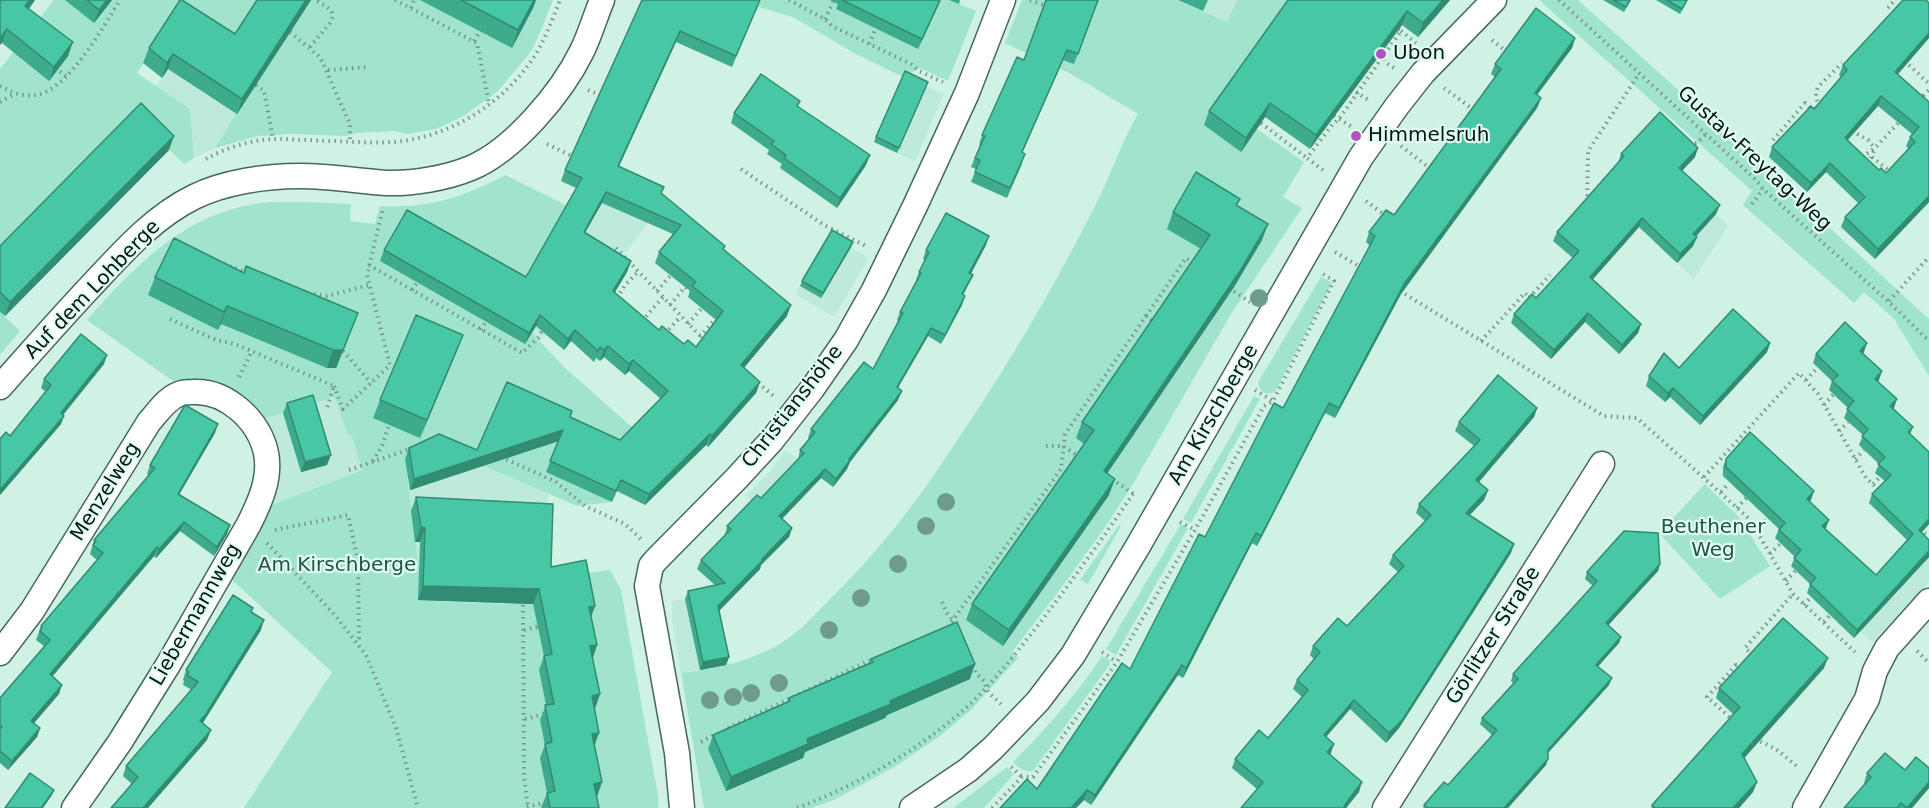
<!DOCTYPE html>
<html>
<head>
<meta charset="utf-8">
<style>
	body { margin:0 }
	canvas { display:block; background:#cff2e5 }
</style>
</head>
<body>
<canvas width="1929" height="808"></canvas>
<script>
const context = document.querySelector('canvas').getContext('2d');
context.lineJoin = 'round';
function fill(path, color) { context.fillStyle = color; context.fill(path, 'evenodd'); }
function strokePath(path, color, width, dash) { context.strokeStyle = color; context.lineWidth = width; context.lineCap = dash ? 'butt' : 'round'; context.setLineDash(dash || []); context.stroke(path); }
function label(font, color, halo, rows, align = 'center') {
  context.font = font + ' "DejaVu Sans",sans-serif'; context.lineWidth = 4.5; context.setLineDash([]); context.textBaseline = 'middle'; context.strokeStyle = halo; context.fillStyle = color; for (const [text, x, y, turn = 0] of rows) {
    context.save(); context.translate(x, y); context.rotate((+turn || 0) * Math.PI / 180); context.textAlign = isNaN(turn) ? turn : align; if (halo) context.strokeText(text, 0, 0); context.fillText(text, 0, 0); context.restore();
  }
}
const built = new Path2D(`
	M1177 0H1237L1227 22Z
	M196 27V87L237 114 215 148 194 158 190 109 156 86Z
	M903 77 944 94 915 161 874 142Z
	M603 202 648 223 626 252H612L607 260 627 272 606 306 551 330 540 341 532 333 583 213 593 222Z
	M1716 214 1728 226 1694 279 1655 243Z
	M830 235 869 258 834 317 795 294Z
	M336 397 347 433 352 436 362 470 272 505 278 484 279 462 263 419Z
	M786 450 821 478 776 525 746 496 770 471Z
	M405 459 484 466 548 494 546 547 504 604 418 600 419 571Z
	M1929 551V582L1872 643 1860 631Z
	M685 599 726 665 681 673 672 621V601Z`);
const green = new Path2D(`
	M54 0H553L542 28 532 50 498 91 462 117 436 129 408 134 393 131 357 133 346 136 293 134 258 136 215 148 236 114 196 87 175 15 137 73 190 109 194 158 184 164 152 133 0 255V69Z
	M761 0H949L976 11 948 81 920 68 903 77 854 53 793 17 758 7Z
	M1022 0H1177L1227 22 1237 0H1293L1257 129 1304 162 1283 197 1302 208 1231 314 1133 484 1104 529 1059 591 1012 652 1018 658 971 710 940 736 896 766 836 799 812 808H704L681 673C720 668 764 659 795 633 807 624 817 612 828 601 879 552 919 499 958 439 1009 364 1055 285 1096 204 1111 175 1121 143 1138 114L1071 74 1005 43Z
	M1539 0H1578L1733 139 1929 319V376L1894 319 1864 292 1854 303 1743 205 1752 191Z
	M505 175 568 206 548 303 532 333 565 368 642 436 612 502 577 506 435 445 405 459 419 571 418 600 503 604 581 574 610 570 621 590 658 796V808H244L332 672 231 579 272 505 362 470 352 436 347 433 335 397 263 419 237 392 222 386 177 384 87 320C138 263 190 207 273 202 299 201 325 203 351 204L350 221 375 224 380 206C427 209 464 197 505 175Z
	M1321 277 1332 283 1275 392C1266 395 1261 393 1258 384L1260 379Z
	M0 312 20 331 0 355Z
	M1254 396 1260 399 1191 523 1183 519Z
	M1705 484 1739 517 1770 566 1720 599 1659 533Z
	M1181 524 1188 528 1116 655 1106 649Z
	M1119 525 1121 526 1088 584 1080 580Z
	M1102 656 1110 660V664L1033 771C1023 772 1019 768 1013 762 1046 729 1076 695 1102 656Z
	M1007 767 1014 774 984 808H953Z`);
const path = new Path2D(`
	M395 0 477 43 489 104
	M789 0 825 19 832 26 911 64 919 71 943 82
	M1030 0 1044 5
	M1559 0 1754 178 1763 189 1889 302 1929 341
	M411 8 414 0
	M1888 8 1895 0
	M825 19 833 2
	M1401 31 1416 43
	M290 32 320 57 350 124V142
	M1492 40 1507 52
	M474 41 480 31
	M869 44 876 28
	M310 47 330 23 333 16 331 10 316 0
	M1381 54 1385 62 1394 68
	M1909 65 1929 84
	M55 68 66 76
	M328 70 369 67
	M256 85 264 91 273 139
	M0 86C12 93 25 98 40 94 70 86 104 26 120 0
	M1444 88 1474 110
	M588 90 600 95
	M1356 92 1370 101
	M1919 100 1929 90
	M0 102 13 95
	M1821 106C1815 100 1815 94 1818 87L1842 63
	M1334 116 1352 127
	M1261 123 1307 158
	M1852 131 1868 140 1875 148
	M1773 140 1805 103 1811 109
	M547 144 572 156
	M1689 144 1697 143 1706 134
	M1401 146 1431 169
	M1862 157 1875 148 1902 119
	M1872 157 1892 173
	M206 159C225 148 253 139 276 139 295 139 315 141 335 141 357 142 380 144 403 141 458 133 506 100 536 54 546 37 553 18 560 0
	M1869 164 1875 148
	M741 169 824 225 868 247
	M1323 170 1307 158 1332 125 1339 119 1401 31 1396 28
	M1366 201 1386 216
	M1587 202 1588 151 1639 74
	M1752 204 1763 189
	M616 248 705 341
	M1335 252 1362 268
	M224 264 248 273
	M369 265 522 353 538 338 543 329
	M1229 288 1250 302
	M412 290 417 283
	M657 291 671 275
	M1400 291 1604 416 1637 418 1745 515 1751 521 1793 594 1855 652
	M308 293 327 296 369 285
	M617 298 625 285 639 271
	M1889 301 1929 257
	M670 305 685 287 692 293
	M1146 316 1186 258 1196 265
	M170 319 216 340 235 344 334 386 327 408
	M642 321 663 297
	M688 324 702 308
	M481 330 486 322
	M665 334 681 316
	M700 337 715 319
	M1481 341 1525 293 1529 298 1550 275
	M343 351 371 383
	M239 377 252 351
	M1806 380 1818 367
	M758 383 775 397
	M334 386 343 409 390 365 367 275 383 208
	M1255 390 1273 401
	M1824 405 1834 394
	M1839 431 1848 422
	M1046 446H1063L1081 458
	M501 457 556 482 585 506 625 524 641 539
	M1855 459 1864 450
	M373 461 382 446 389 425
	M349 470 413 448
	M1704 477 1799 373 1818 394 1866 478 1880 491
	M1112 479 1135 495
	M1873 484 1880 477
	M1721 492 1729 483
	M1737 508 1746 498
	M1180 522 1195 530
	M1920 529 1929 537
	M275 530 348 515 358 561 359 638 356 641
	M1757 530 1768 518
	M267 543 334 614 366 655 396 728 418 808
	M1770 554 1781 543
	M1786 581 1795 571
	M523 599 524 776 528 808
	M942 602 947 613 953 620
	M1804 605 1811 597
	M1824 622 1830 615
	M948 627 1061 469 1065 434 1146 316 1154 322
	M524 630 541 626
	M1917 651 1929 663
	M1102 652 1117 662
	M1753 655 1745 648 1793 594
	M973 665 976 673 984 681 988 692 1001 704
	M525 719 544 714
	M1734 721 1707 697 1736 665 1741 670
	M728 728 875 658
	M1755 739 1776 749 1799 768
	M701 742 716 734
	M1011 767 1022 777
	M527 807 547 802
	M797 808C855 786 910 755 958 715 985 692 1009 662 1031 634 1067 588 1100 542 1133 494
	M992 808 1022 777H1033L1117 662 1195 530 1264 406 1273 401 1334 281 1323 274`);
const street = new Path2D(`
	M0 387C30 353 60 319 91 286 122 253 153 217 194 197 224 182 266 176 300 176 329 176 358 181 386 183 412 184 447 178 471 168 514 150 562 92 582 51 590 35 595 17 602 0
	M0 653 32 611 149 422C158 412 166 399 179 394 183 392 189 392 193 392 226 390 259 420 266 453 271 478 260 502 249 524L168 665 120 742 74 808
	M682 808 677 753 647 586 651 566 656 560 737 478 772 440 812 389 846 340 874 290 915 206 967 93 1003 0
	M912 808 968 770 993 748 1038 701 1073 655 1138 546 1361 157 1397 106 1423 73 1494 0
	M1385 808 1602 464
	M1805 808 1867 699 1875 671 1887 648 1929 601`);
const trees = [
	[1259,298],
	[946,502],
	[926,526],
	[898,564],
	[861,598],
	[829,630],
	[779,683],
	[751,693],
	[733,697],
	[710,700]
];
const wall = new Path2D(`
	M0 0H35L29 9 68 56 49 81 2 43Z
	M65 0H112L94 23Z
	M257 0H311L237 114 168 69 162 78 143 63 149 48 235 34Z
	M420 0H536L533 8 512 48Z
	M642 0H760L732 67 676 42 619 166 661 193 724 250 787 316 744 368 760 382 756 393 708 447 706 445 645 505 617 491 612 502 546 472 558 441 410 490 405 459 409 448 477 450 570 417 620 440 661 399 629 371 625 375 604 357 600 361 596 358 594 362 571 341 564 350 536 326 525 344 380 261 384 250 526 277 576 188 561 181 565 170ZM602 203 673 234 659 252 655 263 690 291 688 297 716 320 696 347 684 344 659 330 615 292 627 272 631 261 585 233Z
	M830 0H940L918 49 836 9 838 4Z
	M949 0H960L959 4Z
	M1098 0 1074 64 1063 60 1022 153V164L1007 198 971 182 976 169 971 167 980 145H979L982 135Z
	M1178 0H1208L1203 11Z
	M1288 0H1450L1418 37 1402 25 1310 149 1265 117 1241 152 1204 125 1209 111Z
	M1603 0H1631L1624 12Z
	M1656 0H1688L1680 14Z
	M1575 38 1572 48 1537 95 1541 98 1537 108 1401 294 1335 418 1325 413 1257 546 1252 543 1183 678 1178 675 1091 805 1084 800 1076 808H1000L1037 789 1130 669 1205 537 1283 408 1370 246 1366 242 1369 232 1394 215 1495 77 1491 74 1495 64Z
	M1929 38 1898 74 1929 102V202L1875 259 1841 227 1845 217 1858 203 1826 172 1807 192 1769 157 1772 147 1814 109 1841 77 1839 75 1843 65ZM1878 106 1912 134 1910 137 1906 146 1909 149 1886 173 1879 170 1848 140Z
	M928 82 897 153 874 142 876 137Z
	M798 106 866 165 837 208 780 168 782 164 767 154 769 150 731 123 734 113Z
	M169 150 5 316 0 312V246Z
	M1621 154 1695 157 1682 171 1716 214 1696 236 1697 237 1693 246 1677 263 1639 227 1593 279 1641 324 1638 333 1619 354 1585 322 1551 359 1511 323 1514 314 1536 298 1573 258 1553 241 1557 232 1618 163Z
	M1237 206 1262 240 1234 287 1107 473 1109 495 1003 646 966 620 972 604 1084 444 1076 438 1082 422 1201 249 1167 229 1173 212Z
	M853 242 851 247 821 298 800 286 802 281Z
	M986 245 971 274 973 275 963 295 962 305 941 344 928 336 898 388V400L850 462 847 469 833 487 821 478 782 519 792 528 789 537 761 565 760 569 719 611 729 657 726 665 700 670 685 599 688 591 715 585 697 569 701 560 725 535 727 526 761 498 798 460 800 450 809 439 808 438 811 429 873 369 898 321 897 320 900 312 916 281V280L919 272 925 260 923 259 926 250Z
	M244 273 358 313 336 368H327L221 324 218 330 148 295 155 277Z
	M1770 343 1767 352 1700 425 1670 397 1665 402 1646 386 1649 376Z
	M1864 352 1863 354 1879 380 1878 381 1893 408 1913 427 1910 435 1929 452V524L1921 533 1929 540V557L1854 638 1807 593 1810 584 1791 566 1795 557 1775 538 1779 529 1723 476V467L1726 459 1814 491 1809 502 1825 529 1876 575 1907 540 1869 503 1872 494 1885 481 1875 473 1879 464 1859 445 1863 435 1844 418 1848 408 1829 390 1832 381 1813 363 1816 354Z
	M456 353 420 438 373 418 380 400Z
	M104 364 63 415 61 424 0 495V439L10 436 46 392 41 388 44 379Z
	M287 403 327 465 301 472 283 413Z
	M1537 408 1534 417 1479 482 1488 490 1484 500 1470 515 1511 553 1399 728 1386 743 1350 709 1326 737 1331 753 1330 754 1359 792 1346 808 1257 789 1232 768 1235 759 1268 738 1302 697 1293 689 1297 680 1314 659 1310 655 1313 646 1347 626 1398 572 1389 564 1393 555 1425 521 1416 513 1419 504 1474 446 1455 431 1459 422Z
	M215 433 179 495 230 525 227 534 214 556 180 531 156 558 154 556 52 676 59 694 34 723 40 728 37 737 8 770 0 763V698L44 646 36 640 41 626 97 560 90 554 94 540 149 476 147 474 150 465Z
	M416 497 551 567 591 617 597 645 593 658 596 797 599 808H541L547 793 540 758 545 745 540 720 546 705 539 670 544 656 533 604 418 600 420 542H415L411 511Z
	M1660 564 1658 571 1608 625 1621 637 1619 643 1598 666 1609 685 1548 753V759L1546 765 1508 808H1423L1424 805 1448 785 1492 735 1480 724 1482 718 1513 683 1511 681 1513 674 1593 586 1585 579 1587 572Z
	M252 612 261 630 203 723 207 740 148 808H111L132 784 123 776 126 766 192 690 183 685 184 681 183 680 186 670Z
	M871 659 970 679 887 715 885 718 805 752 803 758 726 791 708 749 713 735 787 702 789 698 869 663Z
	M1824 668 1744 758 1757 782 1753 792 1739 808H1651L1652 805 1733 714 1716 698 1719 688Z
	M1929 768V788L1912 808H1844L1865 784 1864 783 1867 773Z`);
const shadedWall = new Path2D(`
	M30 0H35L20 19 25 6Z
	M107 0H112L94 23 99 10Z
	M306 0H311L237 114 242 99Z
	M534 0H536L533 8 512 48 518 30Z
	M940 0 939 4 918 49 922 39Z
	M1443 0H1450L1418 37 1423 23Z
	M1407 11 1402 25 1310 149 1316 135Z
	M7 29 2 43 0 45V38Z
	M680 31 676 42 614 177 618 166Z
	M1929 33V38L1892 81 1895 72Z
	M1575 38 1572 48 1531 103 1535 93Z
	M73 42 68 56 49 81 54 67Z
	M1067 50 1063 60 1018 162 1022 152Z
	M173 54 168 69 162 78 167 63Z
	M1881 96 1878 106 1841 147 1845 138Z
	M1541 98 1537 108 1401 294 1335 418 1339 408 1404 284Z
	M1270 103 1265 117 1241 152 1246 138Z
	M174 136 169 150 5 316 10 302Z
	M1698 148 1695 157 1676 177 1679 168Z
	M870 155 866 165 837 208 840 198Z
	M1830 163 1826 172 1807 192 1811 183Z
	M606 192 602 203 579 243 584 232Z
	M1929 196V202L1875 259 1878 249Z
	M1720 205 1716 214 1690 243 1693 234Z
	M1642 218 1639 227 1587 286 1590 277Z
	M1268 224 1262 240 1234 287 1098 487 1104 471Z
	M989 236 986 245 966 282 969 273Z
	M1697 237 1693 246 1677 263 1680 254Z
	M853 242 851 247 821 298 823 293Z
	M631 261 627 272 609 302 613 291Z
	M973 275 959 303 962 294Z
	M965 296 962 305 941 344 945 335Z
	M791 305 787 316 737 376 741 365Z
	M227 306 221 324 218 330 224 312Z
	M358 313 336 368H327L333 350Z
	M1588 313 1585 322 1551 359 1554 350Z
	M540 315 536 326 525 344 529 333Z
	M1641 324 1638 333 1619 354 1622 345Z
	M931 328 928 336 893 396 897 387Z
	M575 330 571 341 564 350 568 339Z
	M463 335 456 353 420 438 427 420Z
	M1770 343 1767 352 1700 425 1703 416Z
	M1867 343 1864 352 1857 360 1860 351Z
	M608 346 604 357 600 361 604 350Z
	M107 355 104 364 58 421 61 413Z
	M633 360 629 371 625 375 629 364Z
	M1882 371 1879 380 1872 387 1875 379Z
	M760 382 756 393 708 447 712 436Z
	M1673 388 1670 397 1665 402 1668 393Z
	M902 391 898 400 850 462 847 469 833 487 836 479 849 459Z
	M1897 399 1894 408 1887 414 1890 406Z
	M1329 403 1325 413 1257 546 1261 536Z
	M1537 408 1534 417 1473 489 1476 480Z
	M64 416 61 424 0 495V490Z
	M218 424 215 433 174 503 178 494Z
	M563 430 559 441 410 490 414 479Z
	M710 434 706 445 645 505 649 494Z
	M331 455 327 465 301 472 305 462Z
	M825 469 821 478 776 525 779 516Z
	M1115 479 1109 495 1003 646 1009 630Z
	M1488 490 1484 500 1463 522 1466 513Z
	M1814 491 1811 500 1803 508 1807 499Z
	M1929 519V524L1916 539 1919 530Z
	M1829 520 1826 528 1819 535 1822 526Z
	M184 522 180 531 156 558 159 549Z
	M230 525 227 534 214 556 217 547Z
	M421 527 425 528 420 542H415Z
	M792 528 789 537 761 565 760 569 715 615 718 606Z
	M1256 533 1252 543 1183 678 1186 668Z
	M1514 544 1511 553 1399 728 1386 743 1389 733Z
	M157 547 154 556 47 683 50 674Z
	M1929 551V557L1854 638 1857 630Z
	M1660 564 1658 571 1604 630 1606 623Z
	M423 586 539 589 533 604 418 600Z
	M595 606 590 620 589 607Z
	M264 620 261 630 202 724 200 721Z
	M1621 637 1619 643 1594 671 1596 665Z
	M597 645 592 660 590 646Z
	M729 657 726 665 700 670 703 662Z
	M1828 658 1824 668 1739 764 1742 754Z
	M975 664 970 679 887 715 885 718 805 752 803 758 726 791 731 777 807 739 890 701Z
	M1182 665 1178 675 1091 805 1095 795Z
	M1612 678 1609 685 1545 756 1548 750Z
	M62 685 59 694 28 730 31 721Z
	M600 694 595 709 592 696Z
	M1354 700 1350 709 1320 744 1324 735Z
	M40 728 37 737 8 770 12 761Z
	M211 730 207 740 148 808H143Z
	M599 733 594 747 592 734Z
	M1334 744 1331 753 1324 761 1327 752Z
	M1548 759 1546 765 1508 808H1504Z
	M602 782 597 797 589 798 594 784Z
	M1362 782 1359 792 1346 808 1344 806Z
	M1757 782 1753 792 1739 808H1733Z
	M1929 782V788L1912 808H1907Z
	M54 790 52 795 43 808H41Z
	M1087 790 1084 800 1076 808H1071Z`);
const building = new Path2D(`
	M0 0H30L25 6 73 42 54 67 7 29 0 38Z
	M87 0H107L99 10Z
	M180 0H182L235 34 257 0H306L242 99 173 54 167 63 149 48Z
	M461 0H534L518 30Z
	M642 0H760L736 56 680 31 618 166 664 187 661 193 725 246 723 249 791 305 741 365 760 382 712 436 710 434 649 494 621 480 616 491 550 461 563 430 414 479 409 448 439 434 477 450 507 382 572 411 570 417 620 440 668 391 633 360 629 364 608 346 604 350 600 347 598 351 575 330 568 339 540 315 529 333 384 250 407 210 526 277 582 178 565 170ZM606 192 681 225 659 252 696 282 692 286 723 311 696 347 688 340 684 344 662 326 659 330 613 291 631 261 584 232Z
	M842 0H940L922 39Z
	M1046 0H1098L1078 54 1067 50 1022 152 1025 154 1010 188 975 172 980 160 975 158 985 136 982 135 1017 57 1024 60Z
	M1288 0H1443L1423 23 1407 11 1316 135 1270 103 1246 138 1209 111Z
	M1614 0H1630L1626 7Z
	M1667 0H1687L1682 9Z
	M1903 0H1926L1929 3V33L1895 72 1929 102V196L1878 249 1845 217 1865 197 1830 163 1811 183 1772 147 1811 106 1814 109 1847 70 1843 65ZM1881 96 1919 127 1910 137 1915 142 1886 173 1881 168 1879 170 1845 138Z
	M1536 8 1575 38 1535 93 1541 98 1404 284 1339 408 1329 403 1261 536 1256 533 1186 668 1182 665 1095 795 1087 790 1071 808H1000L1027 779 1037 789 1122 663 1130 669 1199 534 1205 537 1274 403 1283 408 1375 236 1369 232 1386 210 1394 215 1501 69 1495 64Z
	M905 71 928 82 899 148 876 137Z
	M761 74 800 101 797 106 870 155 840 198 784 158 786 155 771 144 774 141 734 113Z
	M141 103 174 136 10 302 0 292V246Z
	M1660 112 1698 148 1679 168 1720 205 1693 234 1697 237 1680 254 1642 218 1590 277 1641 324 1622 345 1588 313 1554 350 1514 314 1532 294 1536 298 1579 251 1557 232 1624 156 1621 154Z
	M1196 172 1240 199 1236 205 1268 224 1240 271 1104 471 1115 479 1009 630 972 604 1094 430 1082 422 1210 235 1173 212Z
	M946 213 989 236 969 273 973 275 962 294 965 296 945 335 931 328 897 387 902 391 849 459 850 460 836 479 825 469 779 516 792 528 762 559 763 560 718 606 729 657 703 662 688 591 725 583 701 560 731 529 727 526 757 495 761 498 804 453 800 450 815 432 811 429 864 362 873 369 903 313 900 312 921 273 919 272 929 252 926 250Z
	M832 230 853 242 823 293 802 281Z
	M174 238 244 273 246 266 358 313 343 350H333L227 306 224 312 155 277Z
	M1733 309 1770 343 1703 416 1673 388 1668 393 1649 376 1664 353 1679 368Z
	M416 315 463 335 427 420 380 400Z
	M1845 322 1867 343 1860 351 1882 371 1875 379 1897 399 1890 406 1913 427 1908 432 1929 452V519L1919 530 1929 540V551L1857 630 1810 584 1816 578 1794 558 1801 550 1779 530 1785 523 1726 467V459L1750 432 1814 491 1807 499 1829 520 1822 526 1876 575 1913 534 1872 494 1891 475 1878 464 1885 457 1862 436 1868 429 1847 409 1854 401 1832 381 1838 375 1816 354Z
	M81 334 107 355 61 413 64 416 0 490V439L6 432 10 436 51 385 44 379Z
	M1498 375 1537 408 1476 480 1488 490 1466 513 1514 544 1403 719 1389 733 1354 700 1324 735 1334 744 1327 752 1362 782 1344 806 1346 808H1241L1263 782 1235 759 1259 730 1268 738 1308 690 1297 680 1320 652 1313 646 1338 618 1347 626 1404 566 1393 555 1431 515 1419 504 1480 440 1459 422Z
	M313 395 331 455 305 462 287 403Z
	M185 405 218 424 178 494 230 525 217 547 184 522 159 549 157 547 50 674 62 685 31 721 40 728 12 761 0 751V729L2 727 0 725V698L50 640 40 631 42 628 41 626 103 553 93 545 96 541 94 540 155 468 150 465Z
	M416 497 553 504 551 567 586 560 595 606 589 607 597 645 590 646 600 694 592 696 599 733 592 734 602 782 594 784 599 808H550L547 793 555 791 545 744 552 742 545 705 554 704 544 656 552 654 539 589 423 586 425 528 421 527Z
	M1624 531 1658 533 1660 564 1606 623 1621 637 1596 665 1612 678 1548 750V759L1504 808H1428L1424 805 1444 782 1448 785 1497 730 1482 718 1518 679 1513 674 1597 581 1587 572Z
	M233 595 253 608 251 612 264 620 206 714 200 721 211 730 143 808H111L138 777 126 766 198 682 187 675 189 672 186 670Z
	M1783 618 1828 658 1742 754 1757 782 1733 808H1655L1652 805 1740 707 1719 688Z
	M957 622 975 664 890 701 891 704 807 739 808 744 731 777 713 735 790 701 789 698 873 662 871 659Z
	M1885 753 1905 770 1916 757 1929 768V782L1907 808 1901 803 1897 808H1844L1871 777 1867 773Z
	M30 773 54 790 41 808H5Z`);
const markers = [
	[1381,54,6,"#af53bf"],
	[1356,136,6,"#af53bf"]
];
const poiNames = [
	["Ubon",1393,54],
	["Himmelsruh",1368,136]
];
const streetNames = [
	["Gustav-Freytag-Weg",1754,159,43],
	["Auf dem Lohberge",93,290,-46],
	["Christianshöhe",793,407,-52],
	["Am Kirschberge",1214,415,-60],
	["Menzelweg",106,492,-58],
	["Liebermannweg",196,615,-60],
	["Görlitzer Straße",1494,636,-58]
];
const parkNames = [
	["Beuthener",1713,528],
	["Weg",1713,551],
	["Am Kirschberge",337,566]
];
fill(built, '#bdeada');
fill(green, '#a1e4cd');
strokePath(street, '#48685d', 27);
strokePath(path, '#7a948a', 4, [1.5, 4.5]);
strokePath(street, '#fff', 24);
context.fillStyle = '#6f9b8d';
for (const [x, y] of trees) { context.beginPath(); context.arc(x, y, 9, 0, 2 * Math.PI); context.fill(); }
fill(wall, '#3eab8d');
fill(shadedWall, '#328b73');
fill(building, '#48c7a4');
strokePath(building, '#328b73', 1.5);
for (const [x, y, r, color] of markers) { const dot = new Path2D(); dot.arc(x, y, r, 0, 2 * Math.PI); context.fillStyle = color; context.fill(dot); strokePath(dot, '#e1fef3', 2); }
label('20px', '#081511', '#e1fef3', poiNames, 'left');
label('20px', '#081511', '#e1fef3', streetNames);
label('20px', '#215445', '#e1fef3', parkNames);
</script>
</body>
</html>
